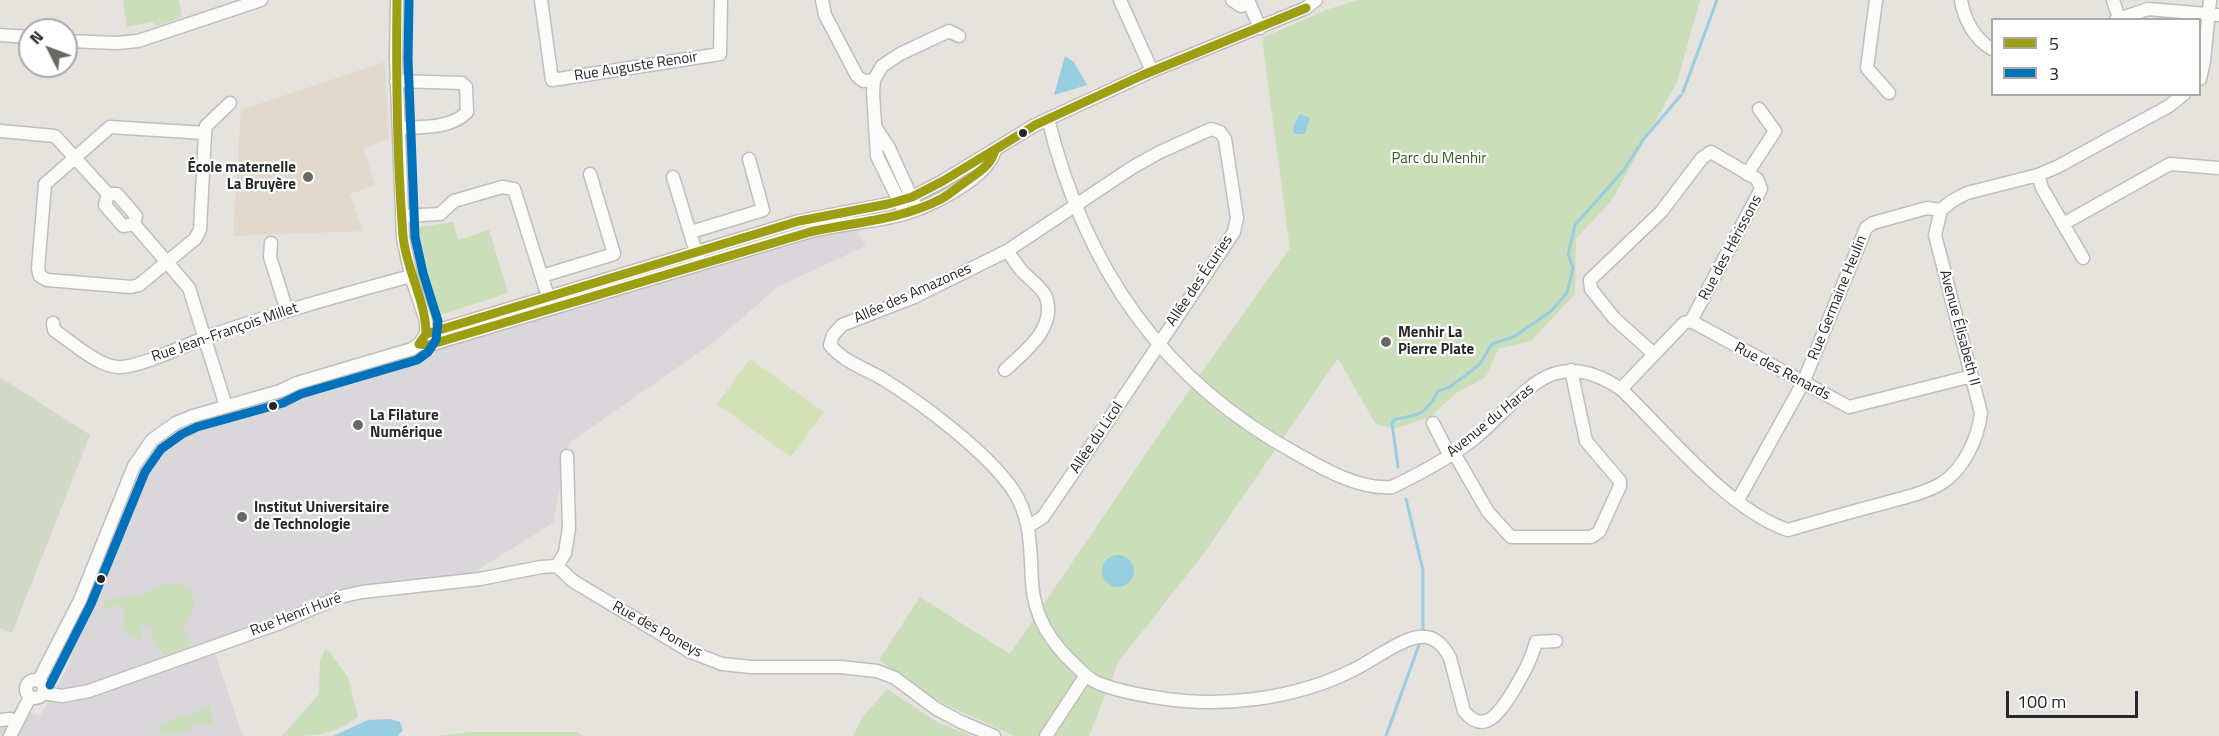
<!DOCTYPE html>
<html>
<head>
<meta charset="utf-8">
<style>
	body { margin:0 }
	#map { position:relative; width:2219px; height:736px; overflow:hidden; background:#e6e2de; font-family:"Titillium Web",sans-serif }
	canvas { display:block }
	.legend { position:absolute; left:1991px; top:18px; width:210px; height:78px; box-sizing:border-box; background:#fff; border:2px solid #a9a9a9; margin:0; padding:8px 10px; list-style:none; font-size:18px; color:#272727 }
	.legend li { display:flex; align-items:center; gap:12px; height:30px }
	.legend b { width:30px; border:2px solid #a9a9a9 }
	.north { position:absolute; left:18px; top:18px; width:60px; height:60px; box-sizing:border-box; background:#fff; border:2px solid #a9a9a9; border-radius:50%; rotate:312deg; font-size:16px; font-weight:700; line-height:24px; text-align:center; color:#272727 }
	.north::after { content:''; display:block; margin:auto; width:21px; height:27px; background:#6a6867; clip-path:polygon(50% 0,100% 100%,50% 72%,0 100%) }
	.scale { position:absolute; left:2006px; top:691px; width:132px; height:27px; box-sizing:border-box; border:3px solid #272727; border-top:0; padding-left:8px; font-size:18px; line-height:21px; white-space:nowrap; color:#272727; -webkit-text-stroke:4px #fff; paint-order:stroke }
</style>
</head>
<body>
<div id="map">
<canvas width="2219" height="736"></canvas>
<ul class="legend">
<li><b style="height:8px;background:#9e9e12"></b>5</li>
<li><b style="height:8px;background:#0071bb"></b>3</li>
</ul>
<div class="north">N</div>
<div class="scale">100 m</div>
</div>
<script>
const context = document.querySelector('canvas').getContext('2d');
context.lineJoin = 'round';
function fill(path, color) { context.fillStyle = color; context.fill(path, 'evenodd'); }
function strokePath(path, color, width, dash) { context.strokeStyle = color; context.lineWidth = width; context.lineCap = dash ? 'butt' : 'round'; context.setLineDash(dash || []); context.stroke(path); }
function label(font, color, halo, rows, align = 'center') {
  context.font = font + ' "Titillium Web",sans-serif'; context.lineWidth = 4.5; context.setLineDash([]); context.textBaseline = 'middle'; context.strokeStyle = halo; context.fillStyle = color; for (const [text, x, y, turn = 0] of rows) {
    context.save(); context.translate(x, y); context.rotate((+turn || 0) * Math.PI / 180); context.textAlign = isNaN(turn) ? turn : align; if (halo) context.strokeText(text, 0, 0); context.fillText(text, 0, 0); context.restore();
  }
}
const industrial = new Path2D(`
	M845 214 866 246 777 287 717 340 569 443 553 523 448 588 385 587 214 651 243 736H0V714L17 710 40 716 66 671 123 507 144 465 166 439 201 425 562 299Z`);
const education = new Path2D(`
	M385 62 389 138 364 149 375 185 350 194 363 231 233 236 241 110Z`);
const green = new Path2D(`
	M123 0H179L182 17 157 26 152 22 127 27Z
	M1358 0H1700L1677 82 1612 200 1576 239 1575 294 1531 341 1498 349 1486 377 1456 393 1430 417 1393 429 1375 423 1338 358 1205 552 1119 661 1089 736H1015L929 697 879 660 920 597 1010 654 1192 386 1290 248 1262 38 1326 10Z
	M453 222 458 240 489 230 508 293 434 317 416 254 414 228Z
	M166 584H179L191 590 194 606 183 630 190 641V651L171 658C158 652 151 637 151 624L140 627 141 639 134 637 123 629 125 617 123 605 103 610 106 600 140 595Z
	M326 648 348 677 358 717C334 736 312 736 282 736L319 694 320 660Z
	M887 689 937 722 971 736H853L863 717Z
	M209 706 212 716V725H202L196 721 188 731 164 735 158 728 175 718 197 712Z
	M471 732H576L584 736H438Z`);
const cemetery = new Path2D(`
	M0 377 90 435 12 633 0 628Z`);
const pitch = new Path2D(`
	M750 359 824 412 791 457 717 404Z`);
const water = new Path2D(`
	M1065 56 1074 62 1087 85 1054 95Z
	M1300 114 1310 118 1305 134H1294L1293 127Z
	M1102 571a16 16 0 1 1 32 0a16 16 0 1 1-32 0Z
	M390 719 400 722 403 730 398 736H333L368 720Z`);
const stream = new Path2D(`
	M1683 92 1717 0
	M1398 467 1392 423 1395 419C1419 416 1427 413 1438 391L1450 387 1479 365 1492 344 1515 336 1550 312 1567 293 1573 268 1568 254 1575 225 1623 171 1643 140 1681 95
	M1406 499 1423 570V631
	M1386 736 1420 642`);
const minor = new Path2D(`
	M397 0 396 59 403 238 411 276 426 321V334
	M541 0 552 80 720 54 721 0
	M822 0 825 15 857 76 863 81 874 80
	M1120 0 1152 71
	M1232 0 1241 6 1249 2
	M1248 0 1260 28
	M1876 0 1867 68 1889 93
	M1961 0C1964 19 1975 40 1992 49
	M2113 0 2119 18
	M2116 20 2148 9 2219 15
	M0 35 30 37
	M66 41 117 43 138 41 261 0
	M2200 79 2204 61 2210 0
	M396 81 462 83 466 87 467 112C451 129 420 127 399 128
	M1048 119C1085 268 1162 381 1299 455 1325 470 1361 490 1392 487 1421 473 1450 458 1475 438 1525 396 1551 342 1621 389 1667 433 1728 510 1788 530 1819 521 1850 512 1881 504 1901 498 1924 494 1942 483 1964 469 1978 438 1981 413L1935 235 1941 210 1952 201 1967 193 2038 175 2057 167 2169 106 2184 94
	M110 127 205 133 200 230 195 239 139 285 131 287 47 280 40 276 38 269 45 184Z
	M876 128 889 148 914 203
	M0 131 55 136 108 194
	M205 133 206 126 230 103
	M1747 174 1775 131 1759 109
	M2038 175 2042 188 2063 224 2170 164 2219 168
	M673 177 698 259
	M108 194 105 205 123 226 134 224
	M108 194H117L136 216 134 224
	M902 207 877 156 873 93 874 80 882 66 900 54 949 31 959 36
	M402 216 440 214 454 201 502 187 514 189 550 303
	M134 224 189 288 224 400V407
	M2063 224 2083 258
	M691 232 763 210 749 159
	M271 243 270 257 287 311
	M542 276 614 254 590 174
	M53 323 54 330C70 341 98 366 117 367 136 369 183 346 204 338 272 314 341 295 411 276
	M419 344 429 345C555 307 681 269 808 232 844 222 883 223 919 209 943 199 987 177 995 150
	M1654 354 1614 318 1591 289 1590 280 1661 212 1702 158 1711 152 1757 179 1761 189 1691 321
	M1005 370C1024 352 1057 328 1046 297 1042 287 1028 278 1021 270 1016 264 1012 257 1007 251
	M1621 389 1684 323 1691 321 1849 407 1972 376
	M1433 423 1450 456
	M1454 453 1488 512 1511 537H1591L1599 532 1620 486V481L1586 441 1571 370
	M1738 500 1803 383 1866 228 1873 223 1927 208 1941 210
	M1029 526 1043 517 1071 476 1234 232 1237 218 1225 139 1220 132 1211 129 1160 152 1133 167 1007 251 912 298 842 325 833 335 830 345C842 361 866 369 883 379 923 404 987 452 1013 490 1032 519 1030 549 1032 582 1034 618 1051 643 1077 667 1083 673 1090 680 1098 683 1117 691 1140 695 1160 698 1222 708 1294 699 1351 671 1369 663 1400 639 1419 637 1435 635 1444 646 1450 658L1464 711C1484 736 1500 712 1512 693 1522 676 1531 661 1536 642L1556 641
	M557 566 573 581 691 652 722 664 751 667H840L877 671 895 678 935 708 961 722 994 736
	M557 566 565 553 569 528 567 456
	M26 689a9 9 0 1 1 18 0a9 9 0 1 1-18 0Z
	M39 680 80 600 134 466 152 440 176 423 193 416 280 391 297 383 412 349 419 344 426 334 799 221 888 204 912 197 943 181 1035 125 1152 71 1306 8 1316 0
	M43 693 62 696 89 691 280 623 339 597 362 592 480 579 541 567 557 566
	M0 720 10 719 17 722
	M10 736 30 697
	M1046 736 1086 675`);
const bus1 = new Path2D(`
	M397 0C396 78 397 158 403 236 406 269 426 301 426 334
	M1143 75 1306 8
	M1143 75 1306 8
	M1035 125 995 150C991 165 980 171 968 180 959 186 950 194 941 199 901 220 854 222 810 232L429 345 419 344 426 334 799 221 888 204 912 197 943 181Z
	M1035 125 1143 75
	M1035 125 1143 75`);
const bus2 = new Path2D(`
	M50 685 91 604 145 472 161 449 182 434 197 427 283 403 301 394 417 360 428 352 436 340 438 321 423 273 415 237 408 59 409 0`);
const markers = [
	[1023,133,5,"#272727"],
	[308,177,6,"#6a6867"],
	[1386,342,6,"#6a6867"],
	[273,406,5,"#272727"],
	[358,425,6,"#6a6867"],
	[242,517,6,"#6a6867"],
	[101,579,5,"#272727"]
];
const streetNames = [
	["Rue Auguste Renoir",636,67,-9],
	["Rue des Hérissons",1731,248,-62],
	["Allée des Écuries",1200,281,-56],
	["Allée des Amazones",913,294,-24],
	["Rue Germaine Heulin",1838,298,-68],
	["Avenue Élisabeth II",1959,328,75],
	["Rue Jean-François Millet",225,333,-19],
	["Rue des Renards",1782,372,28],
	["Avenue du Haras",1491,421,-39],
	["Allée du Licol",1097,438,-56],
	["Rue Henri Huré",296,615,-21],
	["Rue des Poneys",657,630,29]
];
const parkNames = [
	["Parc du Menhir",1439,159]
];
const poiNames = [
	["École maternelle",296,168,"right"],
	["La Bruyère",296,185,"right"],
	["Menhir La",1398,333],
	["Pierre Plate",1398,350],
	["La Filature",370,416],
	["Numérique",370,433],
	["Institut Universitaire",254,508],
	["de Technologie",254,525]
];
fill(industrial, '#d9d7d9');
fill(education, '#e0d9cc');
fill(green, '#c9deb9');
fill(cemetery, '#d2d9c6');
fill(pitch, '#d3e1b7');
fill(water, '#98cee1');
strokePath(stream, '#98cee1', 3);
strokePath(minor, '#bfbebf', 15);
strokePath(minor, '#fbfbfa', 12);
strokePath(bus1, '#9e9e12', 9);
strokePath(bus2, '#0071bb', 9);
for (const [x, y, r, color] of markers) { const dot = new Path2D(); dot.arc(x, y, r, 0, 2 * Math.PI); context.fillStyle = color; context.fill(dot); strokePath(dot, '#fff', 2); }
label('15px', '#272727', '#fff', streetNames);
label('15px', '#2d5c20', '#fff', parkNames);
label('bold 15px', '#272727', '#fff', poiNames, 'left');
</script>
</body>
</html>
